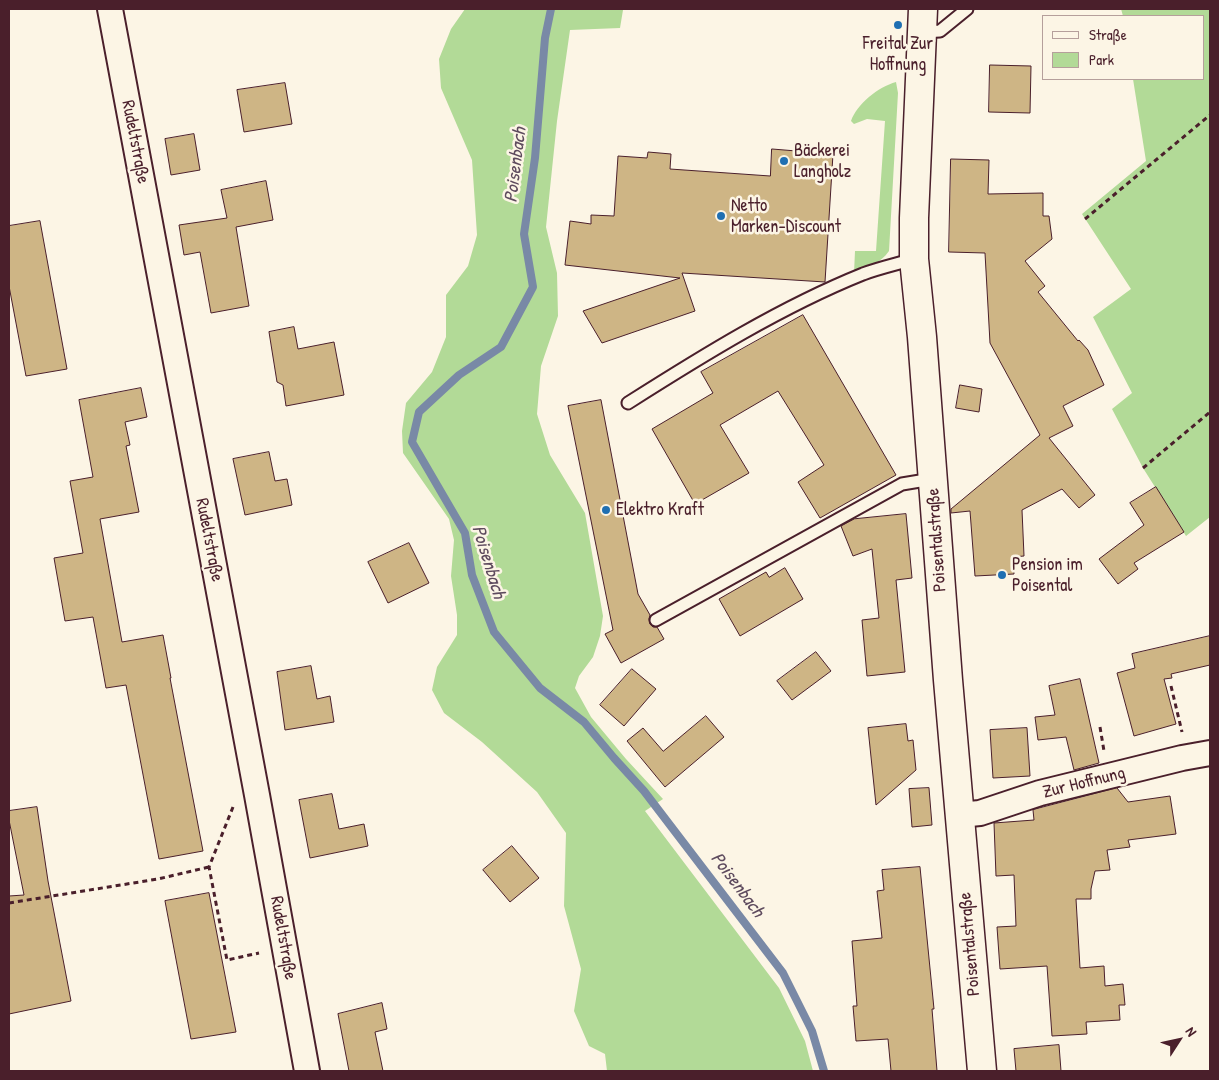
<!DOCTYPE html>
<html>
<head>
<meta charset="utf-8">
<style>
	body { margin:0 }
	#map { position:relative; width:1219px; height:1080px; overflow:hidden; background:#fcf5e5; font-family:"Patrick Hand",sans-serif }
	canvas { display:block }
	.frame { position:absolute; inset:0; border:10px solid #4a1f2b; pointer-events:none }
	.legend { position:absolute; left:1042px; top:15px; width:162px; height:65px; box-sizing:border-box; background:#fcf5e5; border:1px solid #b59f9b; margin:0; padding:6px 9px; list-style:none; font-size:15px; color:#4a1f2b }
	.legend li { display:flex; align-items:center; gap:10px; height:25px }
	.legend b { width:25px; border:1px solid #b59f9b }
	.north { position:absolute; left:1154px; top:1015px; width:50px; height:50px; -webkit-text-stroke:4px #fcf5e5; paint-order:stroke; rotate:55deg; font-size:14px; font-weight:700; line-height:20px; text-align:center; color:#4a1f2b }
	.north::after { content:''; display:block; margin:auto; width:18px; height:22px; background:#4a1f2b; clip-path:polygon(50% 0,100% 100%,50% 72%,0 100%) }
</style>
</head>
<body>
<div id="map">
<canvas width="1219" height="1080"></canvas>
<div class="frame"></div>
<ul class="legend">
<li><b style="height:6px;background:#fcf5e5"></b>Straße</li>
<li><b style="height:14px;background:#b2da97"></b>Park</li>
</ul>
<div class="north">N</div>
</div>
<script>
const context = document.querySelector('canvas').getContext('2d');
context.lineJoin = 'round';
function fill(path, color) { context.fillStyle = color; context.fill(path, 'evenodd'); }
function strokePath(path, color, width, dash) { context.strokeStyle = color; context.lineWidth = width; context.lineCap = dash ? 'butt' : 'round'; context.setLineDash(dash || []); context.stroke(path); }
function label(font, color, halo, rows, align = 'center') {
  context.font = font + ' "Patrick Hand",sans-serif'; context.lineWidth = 5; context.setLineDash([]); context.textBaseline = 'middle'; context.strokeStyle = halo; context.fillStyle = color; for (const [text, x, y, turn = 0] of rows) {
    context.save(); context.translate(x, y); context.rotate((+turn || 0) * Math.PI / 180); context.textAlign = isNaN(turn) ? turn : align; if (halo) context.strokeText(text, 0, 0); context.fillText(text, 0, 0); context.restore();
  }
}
const green = new Path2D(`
	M465 9 623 10 620 28 570 30 557 121 546 227 557 273 558 316 541 366 537 414 550 455 585 513 603 616 600 636 593 657 579 676 575 688 591 717 626 759 663 799 645 811 779 988 805 1041 813 1071H607L605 1054 589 1046 574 1011 581 969 564 906 566 833 537 792 482 742 444 713 432 690 437 667 457 635V615L451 576 454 540 449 519 403 453 402 431 406 403 432 372 446 337V295L468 266 477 235 472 160 441 88 439 59 451 29Z
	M1121 9H1210V517L1186 536 1143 468 1112 409 1132 393 1093 317 1131 289 1082 214 1146 161 1133 79H1203V16H1123Z
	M896 82 898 93 889 251C881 263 867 267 854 273L855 251H876L885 121 867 119 854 124 851 121C857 104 878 87 896 82Z`);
const stream = new Path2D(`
	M551 9 545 38 535 158 524 234 533 287 501 347 459 375 419 412 412 442 465 533 472 575 494 632 540 688 584 722 614 758 644 791 783 973 812 1031 824 1071`);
const building = new Path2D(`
	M990 65 1031 66 1030 113 989 112Z
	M285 83 292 124 244 132 237 90Z
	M194 134 200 170 171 175 165 139Z
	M772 149 833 154 825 282 682 273 695 311 602 343 583 311 680 278 565 265 570 221 591 224V215L614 216 618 156 647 158 648 152 671 154 670 169 770 176Z
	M951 159 989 160 988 194 1043 193V216H1049L1052 239 1025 261 1045 286 1038 292 1078 341 1079 340 1088 350 1104 385 1063 406 1073 426 1049 438 1095 495 1079 508 1062 489 1022 510 1024 556 1013 557 1014 574 975 576 970 511 951 513V509L1040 435 990 343 985 253 949 252Z
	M266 181 273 220 236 227 249 306 211 313 200 252 184 255 179 225 227 218 221 190Z
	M40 221 67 369 26 376 9 286V226Z
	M803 315 896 475 820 518 798 482 824 465 778 391 720 425 749 473 695 504 652 429 713 393 701 372Z
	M294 327 298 349 334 342 344 395 286 406 283 385 277 382 269 332Z
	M960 385 982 389 979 412 956 408Z
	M141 388 147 417 125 422 130 445 126 446 139 512 100 519 122 642 163 635 171 678H170L203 851 159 859 126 685 106 688 93 617 65 621 54 558 83 553 70 481 93 477 79 400Z
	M601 400 638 594 650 615 649 619 650 624 653 627H657L664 639 621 663 605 634 613 630 568 406Z
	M269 452 275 481 287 479 292 505 245 515 233 459Z
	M1156 487 1184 532 1134 563 1138 569 1118 584 1099 559 1144 525 1130 503Z
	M906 514 912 578 896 580 905 672 867 676 862 620 879 618 872 549 853 556 841 526 854 519Z
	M409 543 429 583 388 603 368 562Z
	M785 568 803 599 740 636 719 599 766 572 769 577Z
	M1210 636V665L1171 674 1172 678 1164 679 1176 724 1134 736 1117 673 1135 668 1132 654Z
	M816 652 831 671 792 700 777 681Z
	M311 666 317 699 330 696 334 722 285 730 277 672Z
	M632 669 656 689 624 726 600 705Z
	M1080 679 1099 763 1074 770 1066 737 1038 740 1035 717 1055 715 1049 686Z
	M706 716 724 737 665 787 627 741 643 728 663 751Z
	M906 724 908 741 913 740 916 770 876 805 868 728Z
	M1027 728 1030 776 993 778 990 730Z
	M929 788 932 825 912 827 909 789Z
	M1117 788 1128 802 1170 796 1176 834 1128 840 1130 847 1107 850 1110 870 1095 871 1091 889V899H1076L1080 968 1104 966 1105 986 1123 984 1125 1005H1119L1120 1020 1086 1022 1087 1034 1052 1036 1047 966 1000 969 997 927 1016 926 1014 875 996 876 994 823 1034 820 1033 810Z
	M332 794 339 829 364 824 368 846 310 858 299 800Z
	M37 807 48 881 71 1001 9 1014V896L24 895 9 820V811Z
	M512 846 539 878 510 902 483 870Z
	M920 867 934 1009H932L937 1071H891L888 1039 856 1041 853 1006H857L852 941 882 938 877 891 884 890 882 870Z
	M209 893 236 1032 191 1039 165 901Z
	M382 1003 387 1029 375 1032 383 1071H349L338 1014Z
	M1059 1045 1061 1071H1016L1014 1049Z`);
const path = new Path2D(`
	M1085 219 1210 115
	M1143 468 1210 412
	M1171 686 1182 732
	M1100 727 1104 751
	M233 807 209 867 227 960 259 953
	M9 903 158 879 209 867`);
const lane = new Path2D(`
	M922 32 940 31 967 9
	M628 403C702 356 781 307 863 274 879 268 897 264 914 259
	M656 620 902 484 932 479`);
const street = new Path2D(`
	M110 9 257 795 307 1071
	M959 815 980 813 1040 793 1182 758 1210 753`);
const secondary = new Path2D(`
	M923 9 914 218V259L922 337 948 680 982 1071`);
const markers = [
	[898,25,5,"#1f6fb2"],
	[784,161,5,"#1f6fb2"],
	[721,216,5,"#1f6fb2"],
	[606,510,5,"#1f6fb2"],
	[1002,575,5,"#1f6fb2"]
];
const poiNames = [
	["Freital Zur",898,44,"center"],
	["Hoffnung",898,65,"center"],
	["Bäckerei",794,151],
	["Langholz",794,172],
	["Netto",731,206],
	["Marken-Discount",731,227],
	["Elektro Kraft",616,510],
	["Pension im",1012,565],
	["Poisental",1012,586]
];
const streetNames = [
	["Rudeltstraße",135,142,79],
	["Rudeltstraße",209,540,79],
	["Poisentalstraße",937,540,-94],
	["Zur Hoffnung",1084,783,-14],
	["Rudeltstraße",283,938,80],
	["Poisentalstraße",970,944,-95]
];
const waterNames = [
	["Poisenbach",516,165,-83],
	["Poisenbach",488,562,73],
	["Poisenbach",737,885,53]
];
fill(green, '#b2da97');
strokePath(stream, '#7989a6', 8);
fill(building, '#ceb585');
strokePath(building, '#4a1f2b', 1);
strokePath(lane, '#4a1f2b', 15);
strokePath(street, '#4a1f2b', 28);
strokePath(secondary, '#4a1f2b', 31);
strokePath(path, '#4a1f2b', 3, [5, 4]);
strokePath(lane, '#fcf5e5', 11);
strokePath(street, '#fcf5e5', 24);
strokePath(secondary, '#fcf5e5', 28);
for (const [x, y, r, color] of markers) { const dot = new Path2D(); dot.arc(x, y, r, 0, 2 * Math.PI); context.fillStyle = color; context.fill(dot); strokePath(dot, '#fcf5e5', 2); }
label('18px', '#4a1f2b', '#fcf5e5', poiNames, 'left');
label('18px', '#4a1f2b', '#fcf5e5', streetNames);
label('italic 19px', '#5e4b5e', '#fcf5e5', waterNames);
</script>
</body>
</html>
